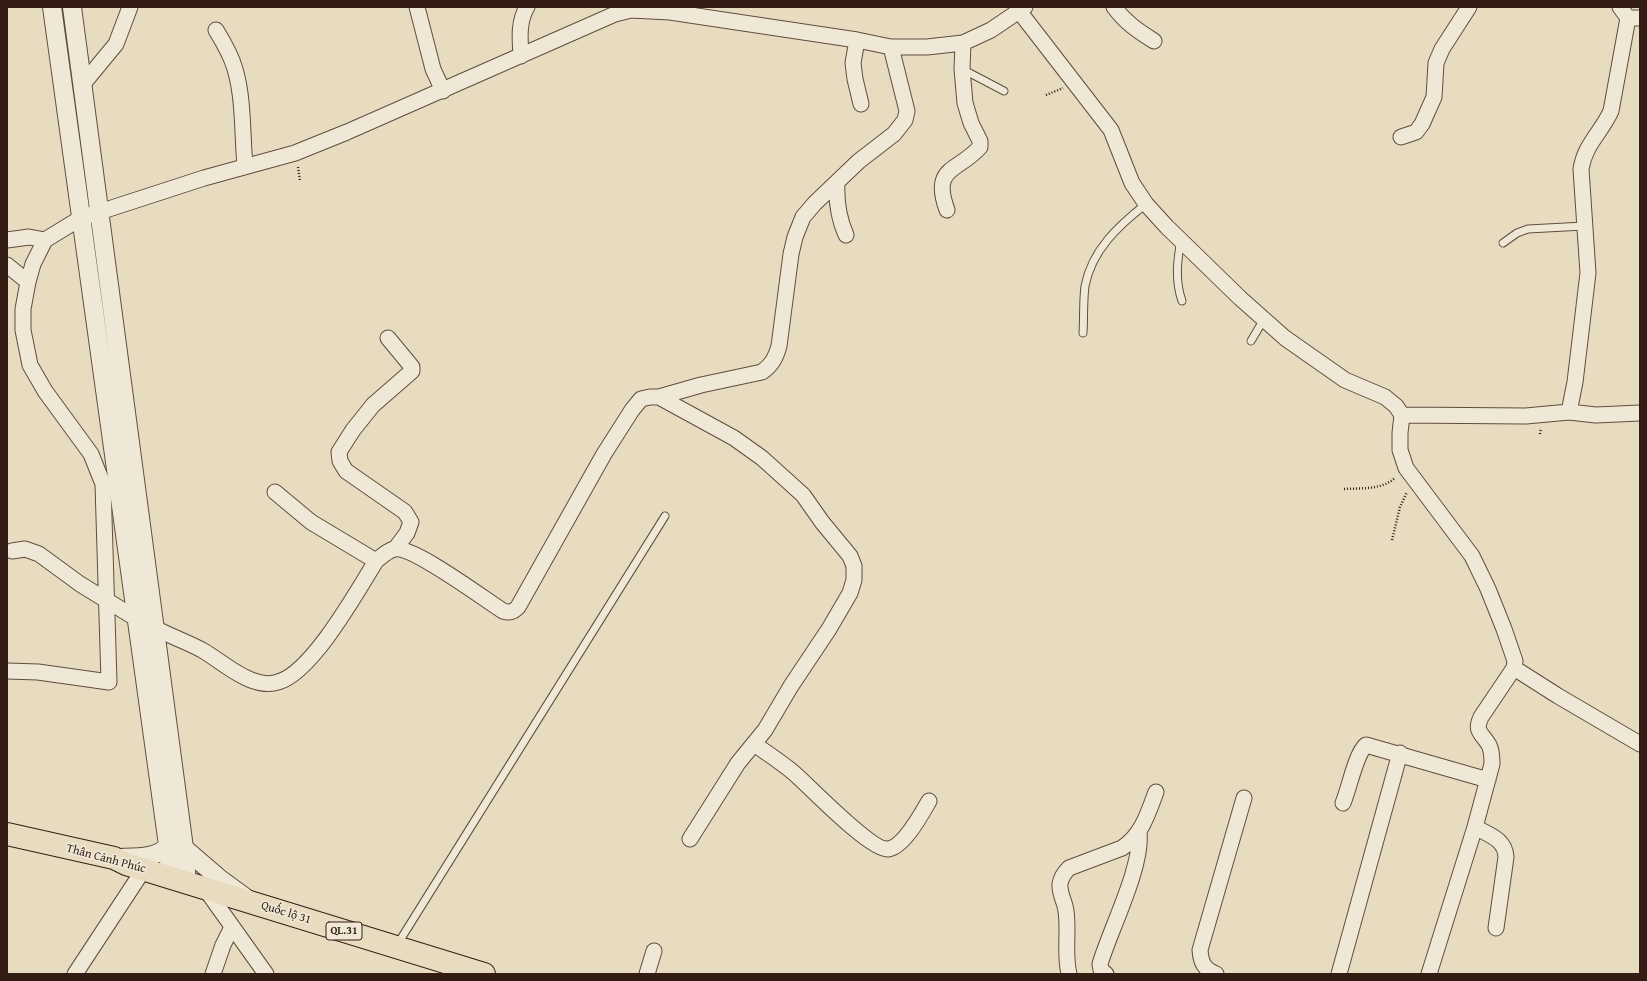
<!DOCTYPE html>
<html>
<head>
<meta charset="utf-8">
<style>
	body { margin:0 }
	#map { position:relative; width:1647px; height:981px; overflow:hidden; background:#e8dcc0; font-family:"Gentium Book Plus",serif }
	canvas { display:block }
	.frame { position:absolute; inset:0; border:8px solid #331c13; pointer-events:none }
</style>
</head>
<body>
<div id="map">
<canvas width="1647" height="981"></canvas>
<div class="frame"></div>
</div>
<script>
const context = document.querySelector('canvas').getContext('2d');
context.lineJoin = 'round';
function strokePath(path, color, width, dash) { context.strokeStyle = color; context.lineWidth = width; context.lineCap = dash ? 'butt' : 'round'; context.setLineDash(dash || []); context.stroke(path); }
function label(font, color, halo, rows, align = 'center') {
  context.font = font + ' "Gentium Book Plus",serif'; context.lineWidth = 3.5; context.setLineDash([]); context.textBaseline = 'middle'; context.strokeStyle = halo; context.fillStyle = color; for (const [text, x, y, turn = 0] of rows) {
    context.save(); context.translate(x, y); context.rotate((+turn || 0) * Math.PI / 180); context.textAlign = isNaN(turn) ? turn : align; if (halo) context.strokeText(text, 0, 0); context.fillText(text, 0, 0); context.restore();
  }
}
const path = new Path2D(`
	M1046 95 1063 88
	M298 167 300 181
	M1540 434 1541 428
	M1344 489C1362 488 1381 490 1395 478
	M1392 540 1400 507 1407 492`);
const service = new Path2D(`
	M962 69 1004 91
	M1181 240C1177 261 1175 281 1182 301
	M1503 243 1517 233 1528 229 1584 226
	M1083 333C1084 317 1083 302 1085 286 1092 250 1118 226 1146 204
	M1251 341 1264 319
	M397 945 665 516`);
const minor = new Path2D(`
	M417 7 433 69 443 91
	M1114 7C1125 22 1138 31 1154 41
	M1620 7 1628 18H1640
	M1019 11 1111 130 1132 183 1146 204 1167 227 1240 298 1285 338 1345 380 1385 397 1396 406 1402 415 1400 433V450L1406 468 1472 556 1488 589 1504 629 1515 661 1514 668 1481 717C1474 732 1482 733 1489 745 1492 751 1492 757 1492 764L1475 827 1429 974
	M216 30C224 43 231 55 235 69 244 100 242 134 245 166
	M857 40 853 63 855 79 861 104
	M521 56C520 40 518 22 527 7
	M83 84 116 44 130 7
	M1401 137 1416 132 1422 124 1434 97 1436 63 1442 49 1469 7
	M837 182C836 201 838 217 846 235
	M947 210C931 166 958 172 980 147V141L971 123 965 103 962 69 963 43
	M7 240 29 237 45 240
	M7 265 28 282
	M388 338 412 367V371L373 405 353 430 339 452 340 461 346 471 405 512 411 522 407 533 395 549
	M659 397 701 385 762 372C772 365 776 357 779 346L791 254 795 237 803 217 815 203 859 161 894 134 905 120 907 111 891 47
	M1569 412 1575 382 1588 273 1581 169C1585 144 1601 133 1611 111L1628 18
	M1402 415 1526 416 1569 412 1596 415 1640 413
	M275 492 311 522 376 561
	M12 551 25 549 39 554 80 584 137 619
	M155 628C170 636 187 642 202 650 219 660 233 673 251 680 259 683 270 685 278 682 312 673 358 590 376 561 382 556 387 551 394 549 412 545 484 599 503 611 510 613 513 612 518 607L604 454 632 410 641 399 650 397H659L734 438 762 458 803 495 822 522 850 556 854 566V580L850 593 829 629 791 686 765 730 738 763 690 839
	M1514 668 1558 696 1640 744
	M7 671 38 672 109 682 103 484 91 454 45 391 30 365 23 330V309L28 282 33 264 45 240 81 218 204 178 295 153 347 132 615 14 631 10 670 12 857 40 891 47H927L963 43 991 30 1025 7
	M754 744C767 753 781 762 794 773 809 786 871 851 888 849 904 847 922 813 929 801
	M1343 803C1349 789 1356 753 1366 745L1488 780
	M1475 827C1489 835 1505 839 1506 857L1496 928
	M204 887 266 974
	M75 974 144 869
	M213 974 223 945 232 927
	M647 974 654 951
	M1069 974C1064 954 1069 932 1066 911 1065 902 1059 893 1060 884 1061 877 1065 872 1069 868L1122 848C1142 835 1148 813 1156 792
	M1106 974 1101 970 1100 964C1110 930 1143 866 1139 833
	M1216 974C1204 969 1201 963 1200 950L1244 798
	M1339 974 1400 753`);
const tertiary = new Path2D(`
	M52 7 168 845 170 877
	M72 7 184 848 187 882
	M184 848 220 879 246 898
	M115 858C131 857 158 860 168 845`);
const trunk = new Path2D(`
	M7 834 114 858 126 864 484 974`);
const shields = [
	[344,931,36]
];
const shieldNames = [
	["QL.31",344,931]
];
const streetNames = [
	["Thân Cảnh Phúc",106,859,15],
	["Quốc lộ 31",286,913,17]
];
strokePath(service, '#604c3e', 9);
strokePath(minor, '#604c3e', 17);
strokePath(tertiary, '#604c3e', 20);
strokePath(trunk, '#331c13', 24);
strokePath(path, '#331c13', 2.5, [1, 2]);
strokePath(service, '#f0e8d6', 7);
strokePath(minor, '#f0e8d6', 15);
strokePath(tertiary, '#f0e8d6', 18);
strokePath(trunk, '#e8dcc0', 22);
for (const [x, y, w] of shields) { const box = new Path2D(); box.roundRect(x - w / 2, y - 9, w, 18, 3); context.fillStyle = '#f0e8d6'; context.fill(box); strokePath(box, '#331c13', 1); }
label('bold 11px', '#331c13', null, shieldNames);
label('12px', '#331c13', '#f0e8d6', streetNames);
</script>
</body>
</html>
